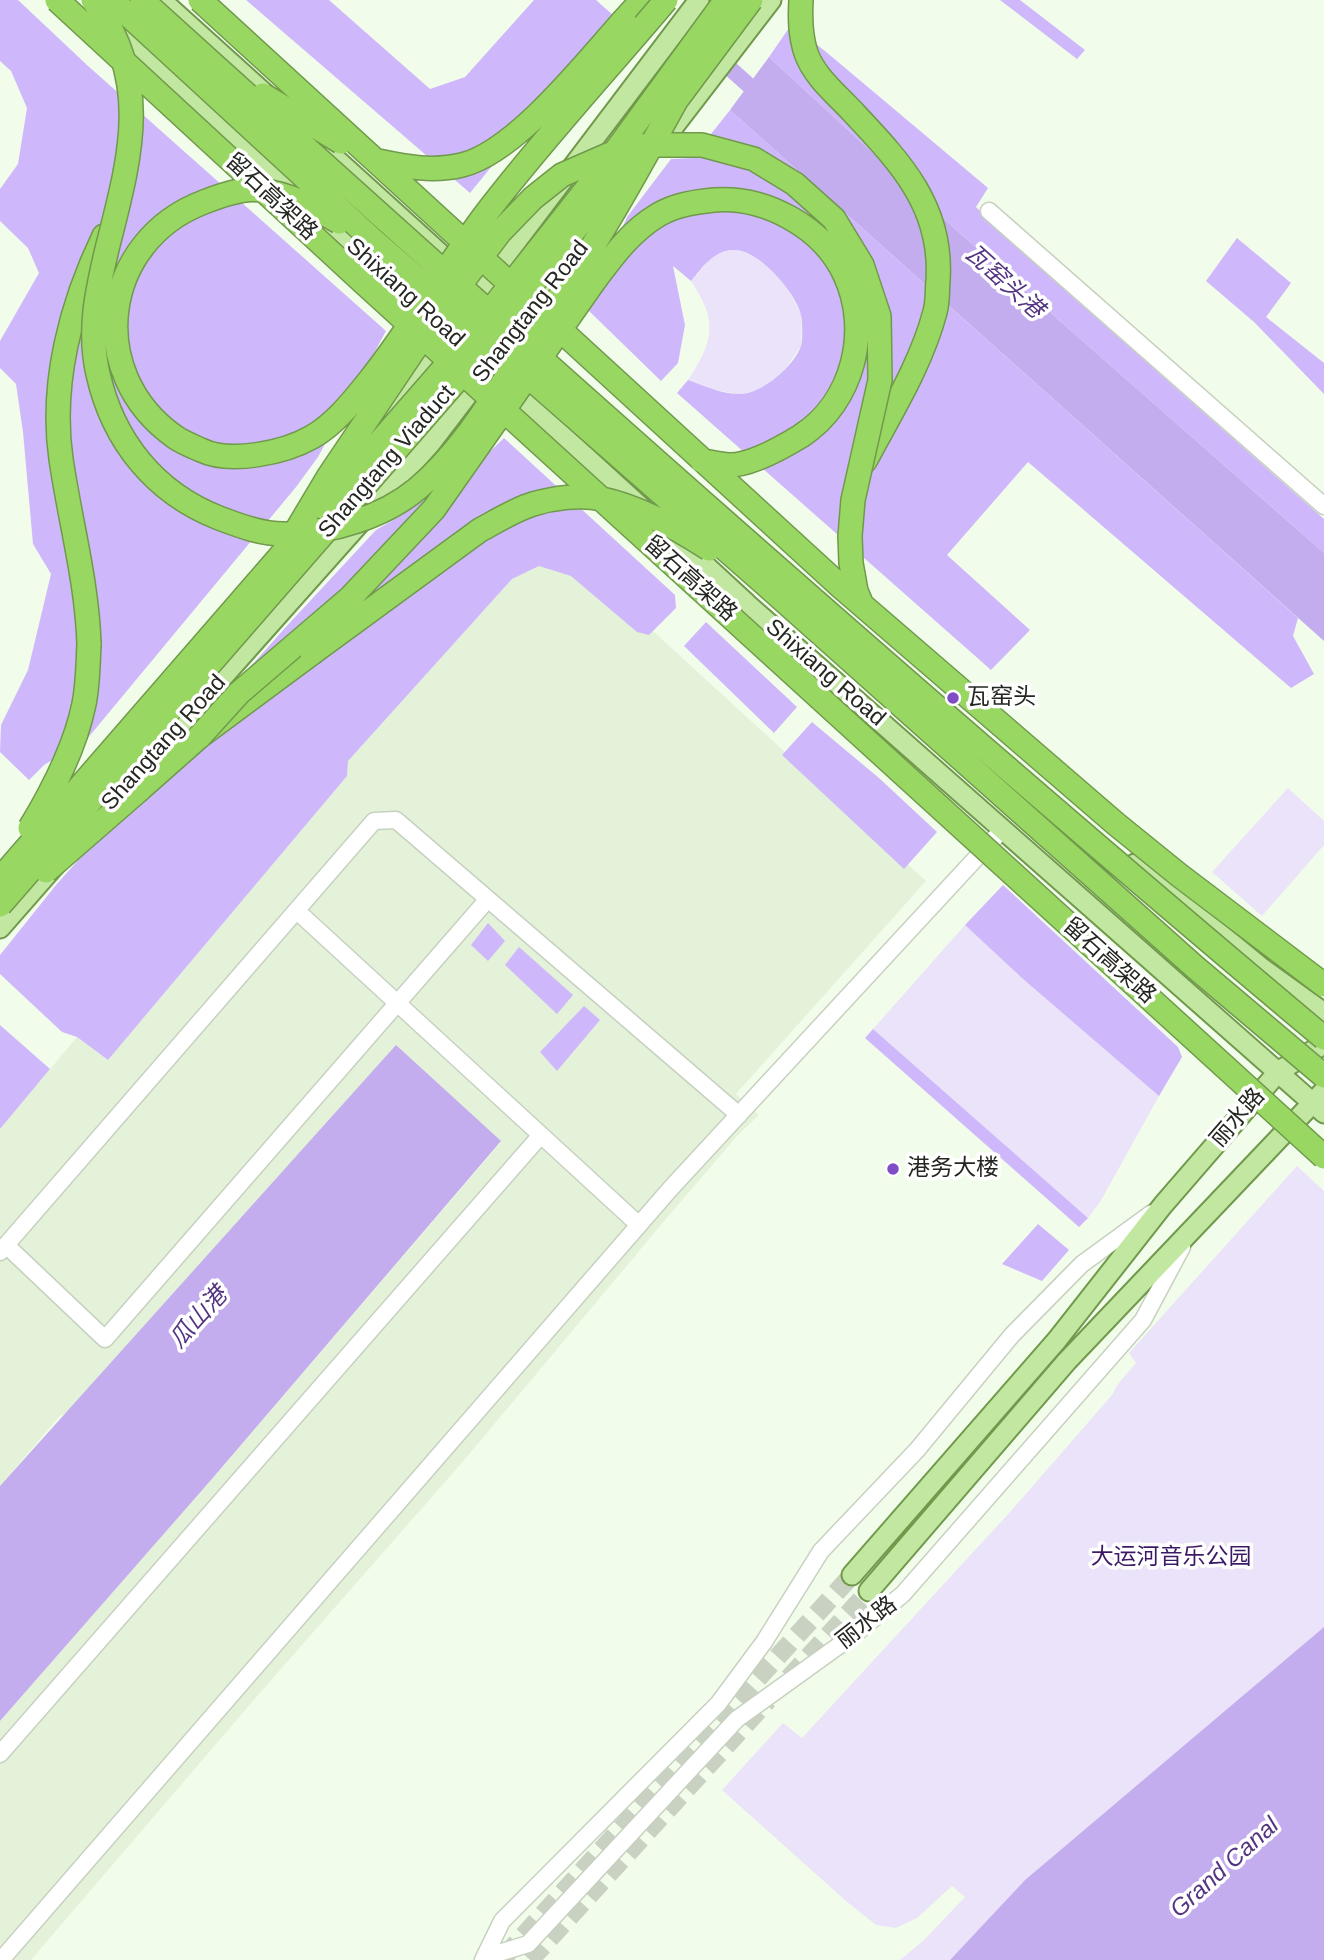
<!DOCTYPE html>
<html>
<head>
<meta charset="utf-8">
<style>
	body { margin:0 }
	canvas { display:block; background:#f2fceb }
</style>
</head>
<body>
<canvas width="1324" height="1960"></canvas>
<script>
const context = document.querySelector('canvas').getContext('2d');
context.lineJoin = 'round';
function fill(path, color) { context.fillStyle = color; context.fill(path, 'evenodd'); }
function strokePath(path, color, width, dash) { context.strokeStyle = color; context.lineWidth = width; context.lineCap = dash ? 'butt' : 'round'; context.setLineDash(dash || []); context.stroke(path); }
function label(font, color, halo, rows, align = 'center') {
  context.font = font + ' Arial,"Noto Sans SC",sans-serif'; context.lineWidth = 7; context.setLineDash([]); context.textBaseline = 'middle'; context.strokeStyle = halo; context.fillStyle = color; for (const [text, x, y, turn = 0] of rows) {
    context.save(); context.translate(x, y); context.rotate((+turn || 0) * Math.PI / 180); context.textAlign = isNaN(turn) ? turn : align; if (halo) context.strokeText(text, 0, 0); context.fillText(text, 0, 0); context.restore();
  }
}
const built = new Path2D(`
	M539 566H577L631 611 926 881 736 1094 759 1115 738 1135 660 1226 466 1458 259 1694 31 1960H0V1721L211 1480 501 1142 59 1417 0 1486V1129L77 1037 108 1060 347 776 348 761 512 579Z`);
const green = new Path2D(`
	M734 249 752 255 776 273 790 293 802 316 801 346 786 368 767 386 741 395 711 389 688 380C714 341 718 321 691 281L714 255Z
	M1288 788 1324 821V845L1262 916 1212 872Z
	M965 925 1023 979 1159 1096 1100 1202 1088 1218 873 1029Z
	M1297 1166 1324 1191V1627L1025 1880 950 1960H900L924 1940 965 1897 952 1886 917 1918 896 1928 876 1925 846 1901 722 1790 783 1723 802 1738 1011 1511 1112 1395 1118 1384 1136 1363 1129 1353Z`);
const forest = new Path2D(`
	M0 0H18L87 65 386 331 318 457 296 487 87 739 44 765 29 780 0 752 1 725 28 670 51 574 33 544 23 432 16 384 0 368V341L39 273 28 248 0 221V189L18 164 27 108 11 71 0 61Z
	M246 0H329L430 89 465 77 534 0H596L614 16 470 193Z
	M1000 0H1020L1085 50 1077 59Z
	M791 25 825 51 988 188 976 207 1021 251 1324 519V553L954 228 769 57Z
	M730 110 1298 618 1293 636 1314 674 1291 688 1028 462 947 555 1030 630 991 670 677 393 688 380C704 386 722 394 740 394 762 394 794 366 801 346 803 339 802 326 802 319 799 295 758 248 733 250 713 251 703 267 691 281L673 266 685 325 678 363 661 381 587 309 627 217 671 159 692 158Z
	M1237 238 1291 283 1266 317 1324 363V394L1254 322 1206 281Z
	M504 438 675 595 676 608 649 635 637 632 571 576 539 566 512 579 348 761 347 776 108 1060 77 1037 62 1032 0 974V955L56 885 284 629 376 530 402 515 477 464Z
	M706 622 797 707 774 733 684 646Z
	M812 722 879 778 937 832 904 869 782 755Z
	M1003 885 1178 1047 1182 1057 1159 1096 1023 979 965 925Z
	M488 923 505 941 488 961 471 945Z
	M519 947 573 995 557 1014 505 965Z
	M584 1006 600 1020 557 1071 540 1052Z
	M0 1025 50 1069 0 1129Z
	M873 1029 1088 1218 1079 1227 865 1038Z
	M1038 1224 1069 1250 1042 1281 1002 1264Z`);
const water = new Path2D(`
	M769 57 954 228 1324 553V641L730 110Z
	M396 1045 501 1141 211 1480 0 1721V1486Z
	M1324 1627V1960H950L1025 1880Z`);
const canal = new Path2D(`
	M715 55 763 98`);
const majorTunnel = new Path2D(`
	M789 1678 869 1591
	M504 1957 852 1575
	M530 1960 768 1700`);
const minor = new Path2D(`
	M989 211 1324 506
	M297 911 639 1225
	M7 1246 105 1339 488 899
	M0 1252 374 821 396 820 739 1115
	M0 1754 541 1135
	M486 1957 528 1944 737 1719 855 1634 903 1594 1143 1320 1182 1247
	M1 1960 671 1188 1003 829
	M483 1960 502 1921 718 1704 764 1642 821 1551 917 1450 1012 1335 1082 1264 1152 1213`);
const major = new Path2D(`
	M161 0 274 102
	M109 22 645 511
	M296 123 445 258
	M661 143 771 0
	M465 309 699 0
	M505 346 579 250
	M361 450 445 336
	M668 531 747 604 1324 1113
	M108 806 430 444 485 372
	M1135 864 1263 969 1324 1013
	M0 928 57 863
	M852 1575 1057 1340 1163 1205 1279 1071 1324 1044
	M869 1591 1067 1361 1324 1091`);
const highway = new Path2D(`
	M801 0C800 18 800 35 806 53 814 76 836 94 852 111 899 161 943 206 938 280 937 291 938 302 935 312 921 365 890 414 865 461
	M624 20 642 0
	M89 644C87 581 70 521 61 459 50 384 71 304 104 236
	M139 790 200 736 312 653`);
const highwayBridge = new Path2D(`
	M57 0 364 283 1324 1157
	M93 0C153 82 130 158 107 249 97 291 88 331 98 374 113 441 155 493 219 518 240 526 264 535 287 534 331 532 382 518 417 489 462 451 493 398 525 349 552 308 580 268 605 226 630 185 653 142 677 99
	M112 0 375 242 764 583 1196 968 1324 1076
	M142 0C531 352 922 701 1324 1038
	M200 0 840 586 1116 824 1179 875 1324 985
	M263 95 341 142
	M669 110 751 0
	M378 161C407 167 433 172 462 165 516 152 586 62 624 20
	M339 222C314 207 289 194 260 190 243 187 219 196 204 202 101 241 84 373 175 437 182 442 192 446 201 450 230 464 284 453 312 437 335 424 353 401 369 381 412 327 446 266 488 211 544 138 607 70 666 0
	M323 507 452 359 601 171 726 0
	M286 548 329 476 438 314 500 232 533 198 562 175 608 155 648 145H702L754 159 795 184 834 219 862 265 879 316 880 380 853 500 850 536 851 563 856 591 862 605
	M312 653 480 530C497 521 514 510 533 504 553 498 581 494 602 499 640 507 677 528 709 549
	M200 736 239 693 351 597 434 509 595 280C613 256 631 231 658 215 675 205 694 202 714 200 765 196 823 227 845 275 871 331 853 402 801 436 783 447 750 466 728 465 719 464 710 462 702 461
	M30 828C53 790 75 748 84 704 88 684 88 664 89 644
	M46 871 139 790
	M0 879 296 538
	M0 905 463 373 630 159`);
const markers = [
	[953,698,7,"#7f4dc5"],
	[893,1169,7,"#7f4dc5"]
];
const streetNames = [
	["留石高架路",271,197,43],
	["Shixiang Road",405,293,42],
	["Shangtang Road",531,312,-52],
	["Shangtang Viaduct",387,462,-49],
	["留石高架路",690,579,42],
	["Shixiang Road",825,673,41],
	["Shangtang Road",164,743,-48],
	["留石高架路",1109,961,42],
	["丽水路",1238,1118,-49],
	["丽水路",867,1623,-38]
];
const poiNames = [
	["瓦窑头",967,698],
	["港务大楼",907,1169]
];
const parkNames = [
	["大运河音乐公园",1171,1558]
];
const waterNames = [
	["瓦窑头港",1004,282,42],
	["瓜山港",199,1318,-48],
	["Grand Canal",1225,1868,-42]
];
fill(built, '#e4f2da');
fill(green, '#eae3f9');
fill(forest, '#ceb8fb');
fill(water, '#c3adef');
strokePath(canal, '#c3adef', 16);
strokePath(majorTunnel, '#c9d1c3', 19, [19, 10]);
strokePath(minor, '#c7d1c0', 19);
strokePath(major, '#70994c', 23);
strokePath(highway, '#70994c', 26);
strokePath(minor, '#fff', 16);
strokePath(major, '#c2e7a1', 19);
strokePath(highway, '#99d763', 23);
strokePath(highwayBridge, '#70994c', 26, []);
strokePath(highwayBridge, '#99d763', 23);
for (const [x, y, r, color] of markers) { const dot = new Path2D(); dot.arc(x, y, r, 0, 2 * Math.PI); context.fillStyle = color; context.fill(dot); strokePath(dot, '#fff', 2.5); }
label('23px', '#242721', '#fff', streetNames);
label('23px', '#242721', '#fff', poiNames, 'left');
label('23px', '#3b1964', '#fff', parkNames);
label('italic 24px', '#543582', '#fff', waterNames);
</script>
</body>
</html>
